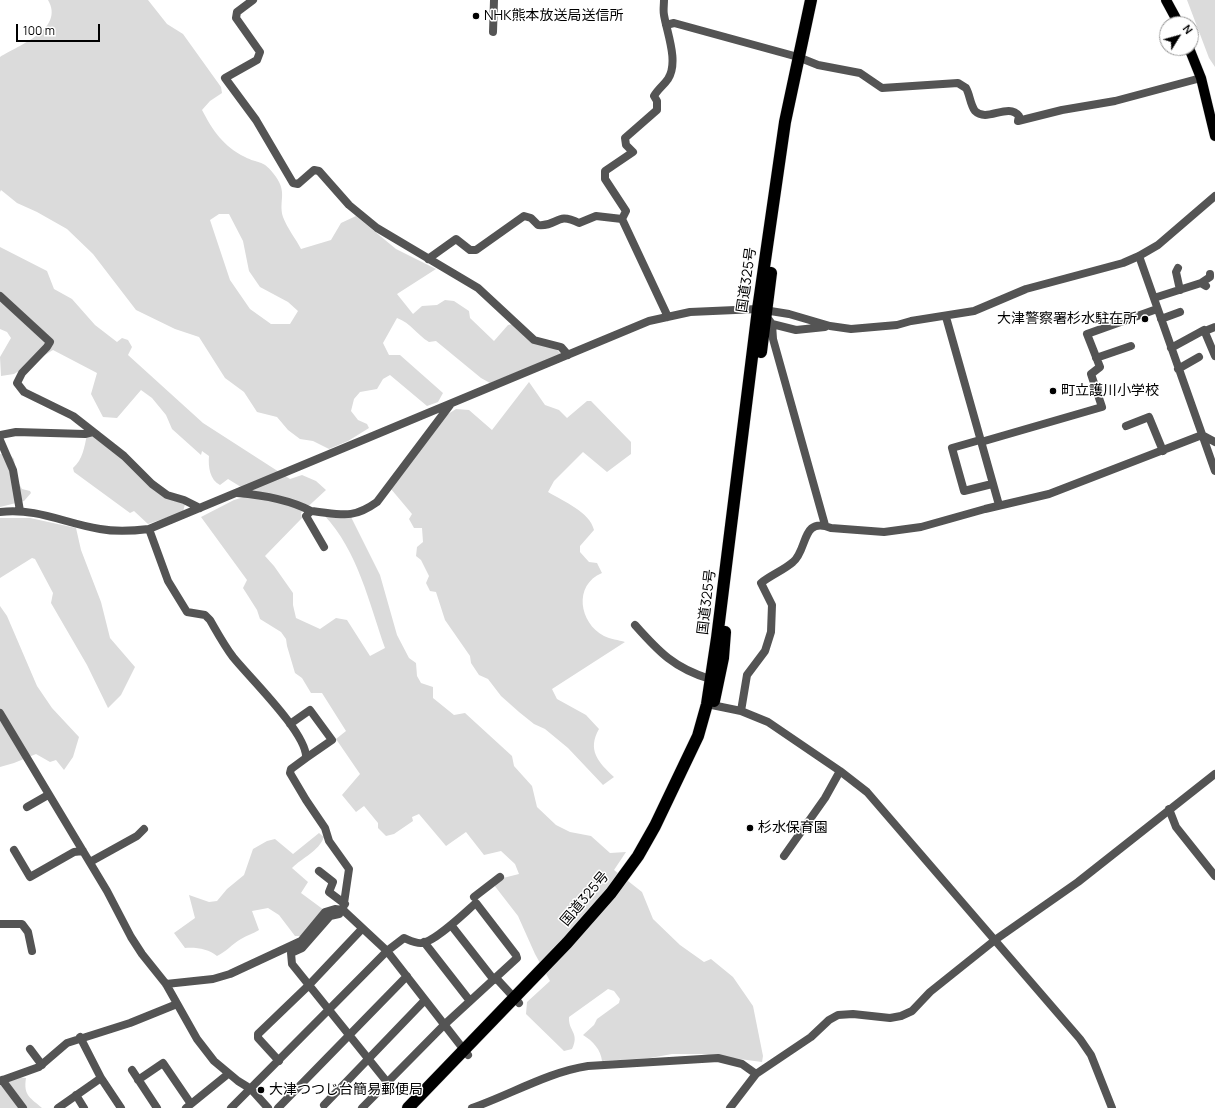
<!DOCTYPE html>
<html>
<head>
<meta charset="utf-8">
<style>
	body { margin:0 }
	#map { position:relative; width:1215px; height:1108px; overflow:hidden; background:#fff; font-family:Manrope,sans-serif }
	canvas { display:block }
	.north { position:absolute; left:1159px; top:16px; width:40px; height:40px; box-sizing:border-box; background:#fff; border:1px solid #999; border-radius:50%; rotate:53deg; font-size:11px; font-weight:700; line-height:16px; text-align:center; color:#000 }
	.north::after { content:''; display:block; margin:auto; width:14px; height:18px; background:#000; clip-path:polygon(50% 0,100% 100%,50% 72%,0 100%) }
	.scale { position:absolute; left:16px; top:24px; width:84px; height:18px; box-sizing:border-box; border:2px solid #000; border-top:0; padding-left:5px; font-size:12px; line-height:14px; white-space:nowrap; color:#000; -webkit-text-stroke:3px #fff; paint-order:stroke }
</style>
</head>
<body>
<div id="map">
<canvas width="1215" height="1108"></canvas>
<div class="north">N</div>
<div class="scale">100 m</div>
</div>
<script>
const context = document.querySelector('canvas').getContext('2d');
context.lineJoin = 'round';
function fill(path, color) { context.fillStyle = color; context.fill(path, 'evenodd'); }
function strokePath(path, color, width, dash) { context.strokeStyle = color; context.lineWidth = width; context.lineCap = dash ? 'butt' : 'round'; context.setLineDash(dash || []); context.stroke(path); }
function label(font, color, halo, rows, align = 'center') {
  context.font = font + ' Manrope,"Noto Sans JP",sans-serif'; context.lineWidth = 3; context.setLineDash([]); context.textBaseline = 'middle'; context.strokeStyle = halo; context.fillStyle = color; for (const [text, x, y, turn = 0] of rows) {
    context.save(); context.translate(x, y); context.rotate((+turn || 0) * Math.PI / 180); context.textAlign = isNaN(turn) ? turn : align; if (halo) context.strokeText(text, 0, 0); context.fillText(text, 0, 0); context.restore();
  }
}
const green = new Path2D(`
	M48 0H148L167 24 183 34 221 87 222 93 210 101 202 110C213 131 223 146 245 157 258 164 262 159 273 173 289 192 278 200 283 217 287 228 296 239 301 249L331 240 341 223 356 216 396 249 436 269 397 294 413 314 422 306 437 305 445 300 454 301 469 311 470 318 494 341 508 325 513 324 557 350 561 354 490 383 481 378 436 341 429 342C416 334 411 323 397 318L383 343 389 355H400L443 393 438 402 427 406 390 375 383 379 377 389 360 392 354 399 351 411 358 420 367 424 369 428 348 441 329 449 313 441 300 439 288 430 277 417 257 412 244 392 225 378 199 337 175 329 136 310 93 254 67 229 37 212 17 203 1 190 0 192V57C19 45 65 29 48 0ZM219 214H229L243 241 249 271 260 287 288 302 298 311 290 324H271L250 309 230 280 210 220Z
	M1187 0H1215V67L1209 58Z
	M0 247 47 271 54 289 72 299 95 325 117 342 122 338 128 340 132 347 128 355 203 423 290 479 302 475 316 481 326 490 301 513 302 518 265 556 274 566 293 593V605L296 618 320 629 336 618 347 620 370 656 385 648C369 603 358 551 324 515L351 517 380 575 397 635 409 658 416 663 417 676 421 683 433 687V698L454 715 465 713 512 756 514 766 532 786 537 807 556 825 570 832 591 836 610 853 626 852 614 870 642 892 653 919 680 945 704 962 711 959 733 977 753 1006 763 1056 762 1062 702 1054H672L650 1058 602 1061C601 1050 593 1041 583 1035L594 1025 597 1019 619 1003 620 999 614 991 608 989 569 1017C568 1031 580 1033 572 1049L564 1051 526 1014 527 1002 550 981 535 954 518 916 494 885 503 878 519 874 515 864 501 851 484 855 466 832 446 846 419 814 412 817 413 821 394 834 386 836 378 828V823L364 806 356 812 342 795 360 774 336 739 346 731 322 693H311L302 678 295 673 287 646 286 639 281 632 260 619 257 610 243 588 247 580 201 517 234 500 244 497 241 487 228 479 220 485C210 480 208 467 209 456L202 451 201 455 172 429 166 415 152 398 141 390 117 418 103 417 91 394 97 373 53 350 14 374 1 376 0 357 11 338 7 332 0 329Z
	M529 382 545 405 559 410 567 418 587 401H591L631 442V454L607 472 583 452 554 481 548 492C563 501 590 512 594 530L580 546V552L589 562 597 563 602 573C573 585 579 623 604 636 610 639 619 640 625 642L552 689 557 699 586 715 599 729C587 750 598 762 614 777L603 785 568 748 545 729 534 724 519 712 501 696 488 679 479 675 471 663 470 656 445 620 436 592 430 591 426 583 429 576 421 560 416 556 417 547 423 542 422 528H414L409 519 412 514 391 489 445 416 456 409 469 410 492 430Z
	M87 435 96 437 185 504 183 512 148 524 134 511 130 513 74 472 73 468C83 459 84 448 87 435Z
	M0 454 10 455 14 459 17 480 22 489 30 491 31 493 24 501 0 507Z
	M0 518H30L76 528 81 550 101 602 110 638 135 667 121 695 108 708 87 665 51 603 53 593 35 559 32 558 0 578Z
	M0 606 7 616 37 686 52 708 79 737 73 757 64 770 56 760 50 762 36 754 14 763 0 767Z
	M319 833 324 837C318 852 303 857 292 868L308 882 301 893 324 910 301 936H295L279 915 268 908 252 911 259 930C253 934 247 935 241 939 232 944 226 952 217 956 209 949 196 947 185 948L174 933 195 918 189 895 209 902 217 901 227 889 244 875 253 849 267 841 275 839 293 854Z
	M16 1077 26 1078C23 1096 31 1098 42 1108H0V1085Z`);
const minor = new Path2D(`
	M253 0 237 12 236 18 260 52 257 60 225 78 256 120 293 183 298 184 314 170 319 171 349 205 377 228 478 288 534 340 561 347 568 355
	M666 25 674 23 798 57 818 65 860 73 882 88 958 83 966 88C970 95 970 104 975 111 987 123 1008 102 1019 116L1018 121 1062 110 1115 101 1201 78
	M493 32 494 0
	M622 219 626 211 605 179V171L633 152 626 145 625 138 657 110V101L654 96C658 89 664 85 668 79 679 62 667 33 664 15 663 11 664 5 664 0
	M622 219 668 317
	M1139 256 1215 471
	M428 259 456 239 470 250H476L524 216 531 218 538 225C559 227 555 211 579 223L596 216 622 219
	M1178 268 1176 272 1180 290
	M1201 283 1210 277V274
	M0 296 50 342 47 347 22 373 17 383 24 392 73 416 124 456 152 484 167 495 184 500 200 508
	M1154 298 1201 283 1206 286
	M946 317 999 505
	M1161 319 1180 312
	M769 320 772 324 796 330 825 327
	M772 324 773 339 825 525
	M1205 331 1215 327
	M1171 348 1204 330 1215 356
	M1096 358 1131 346
	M1178 369 1199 357
	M1126 426 1149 417 1163 451
	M0 435 16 432 85 434 93 432
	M0 440 13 470 20 511
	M980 440 952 448 964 491 992 484
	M981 442 1102 407 1091 374 1100 367 1087 334 1157 309
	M237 493C263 495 288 499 311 511
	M0 512C39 508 63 523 100 529 116 532 133 531 149 529L649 321 690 312 758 309 789 314 830 326 851 329 897 325 911 321 974 311 1026 289 1123 263 1139 256 1158 245 1215 196
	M149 529 168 581 187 612 205 615 210 620C217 632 224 645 233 657 248 676 308 734 306 758L291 769 290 773 306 800 325 828 329 841 349 869 343 910
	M324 547 306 516 311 511C341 514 352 520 377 502L450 405
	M635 625C659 652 674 668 710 679
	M707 704 741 711 768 722 840 771 867 792 1080 1039 1091 1055 1112 1108
	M741 711 747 675 765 651 771 632 772 605 761 583C771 575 784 570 793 562 808 550 801 516 831 528L884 532 921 527 985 509 1049 494 1202 435 1215 442
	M0 713 107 891 131 937 142 954 166 984 197 1039 214 1061 238 1081 251 1089 268 1108
	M290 724 310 710 332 740 306 758
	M27 807 48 795
	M1169 809 1176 827 1215 876
	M14 850 30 877 74 852 83 851
	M784 856 825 798 840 771
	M90 862 137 836 144 829
	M319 871 333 882 329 892 345 904
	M474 897 500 877
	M339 914 330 916 302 948 291 953 292 964 387 1082
	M0 924H22L28 932 32 951
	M451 925 494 980
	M424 942 470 1001
	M496 978 519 1003
	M166 984 213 979 230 974 301 941 325 912 335 909 343 910 387 951 468 1055
	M80 1037 101 1078
	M30 1049 42 1065
	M279 1061 258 1038V1034L309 985 360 931
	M132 1070 157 1108
	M2 1080 23 1108
	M138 1080 163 1063 191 1104
	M0 1081 39 1067 67 1043 130 1023 177 1004
	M76 1095 84 1108
	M324 1105 425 1000
	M58 1108 101 1078 121 1108
	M186 1108 228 1074
	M231 1108 387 951 404 938C409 940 417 944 422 943 436 941 464 913 476 903L516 955 517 958 444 1025 362 1108
	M278 1108 407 976
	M472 1108C510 1095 548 1072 588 1066L718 1058 742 1064 756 1074
	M730 1108 756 1074 811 1037 829 1020 838 1015 853 1014 890 1018 901 1016 912 1011 930 992 995 940 1078 882 1215 774`);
const major = new Path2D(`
	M1166 0 1179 24
	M1189 48 1201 78 1215 136`);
const highway = new Path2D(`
	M761 352 771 273
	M714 701 723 658 725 632
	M408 1108 567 943 611 893 638 856 655 826 698 736 707 704 717 638 758 309 785 122 811 0`);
const markers = [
	[476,16,4,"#000"],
	[1145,319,4,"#000"],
	[1053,391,4,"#000"],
	[750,828,4,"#000"],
	[261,1090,4,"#000"]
];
const poiNames = [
	["NHK熊本放送局送信所",484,16],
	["大津警察署杉水駐在所",1137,319,"right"],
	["町立護川小学校",1061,391],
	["杉水保育園",758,828],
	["大津つつじ台簡易郵便局",269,1090]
];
const streetNames = [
	["国道325号",747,280,-82],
	["国道325号",707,602,-83],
	["国道325号",585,899,-50]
];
fill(green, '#dbdbdb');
strokePath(major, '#dbdbdb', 11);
strokePath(highway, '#dbdbdb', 13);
strokePath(minor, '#545454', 8);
strokePath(major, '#000', 10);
strokePath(highway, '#000', 12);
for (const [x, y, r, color] of markers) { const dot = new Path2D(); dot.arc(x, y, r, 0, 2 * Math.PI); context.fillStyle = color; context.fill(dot); strokePath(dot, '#fff', 1.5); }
label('14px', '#000', '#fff', poiNames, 'left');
label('14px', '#000', '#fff', streetNames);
</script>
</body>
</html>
